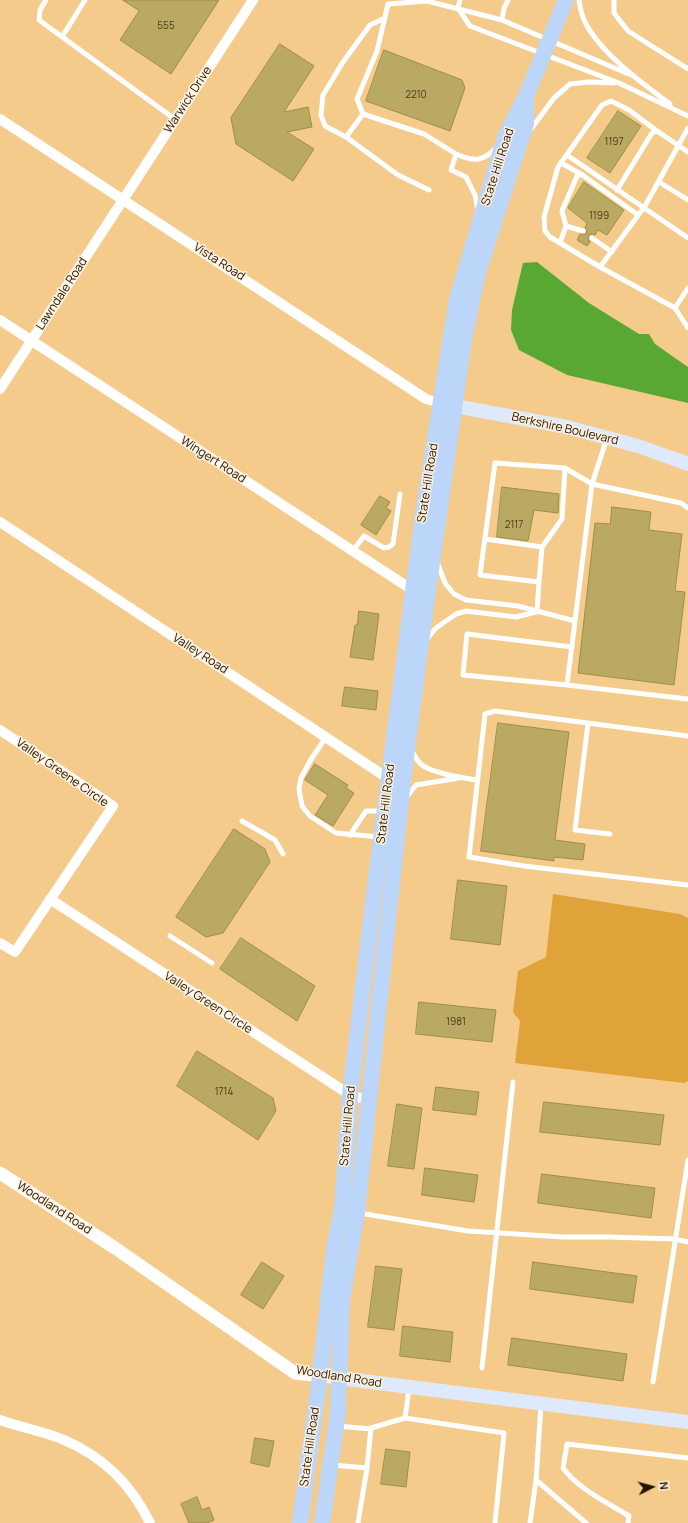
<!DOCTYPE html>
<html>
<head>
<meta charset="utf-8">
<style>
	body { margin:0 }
	#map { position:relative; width:688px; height:1523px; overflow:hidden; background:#f4cb8b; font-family:Manrope,sans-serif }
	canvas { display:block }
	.north { position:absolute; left:632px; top:1467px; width:40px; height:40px; -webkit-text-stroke:3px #fef1de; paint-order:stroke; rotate:84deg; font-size:11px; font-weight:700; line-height:16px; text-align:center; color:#231400 }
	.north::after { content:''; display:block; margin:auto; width:14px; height:18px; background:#231400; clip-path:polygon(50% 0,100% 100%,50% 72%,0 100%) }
</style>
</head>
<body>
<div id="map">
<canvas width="688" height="1523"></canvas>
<div class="north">N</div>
</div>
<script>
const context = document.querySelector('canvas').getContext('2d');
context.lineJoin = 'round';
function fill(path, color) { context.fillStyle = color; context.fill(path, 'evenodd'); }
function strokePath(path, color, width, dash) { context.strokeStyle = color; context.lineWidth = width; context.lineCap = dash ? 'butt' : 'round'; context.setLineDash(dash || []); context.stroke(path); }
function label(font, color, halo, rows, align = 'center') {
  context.font = font + ' Manrope,sans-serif'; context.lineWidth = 3; context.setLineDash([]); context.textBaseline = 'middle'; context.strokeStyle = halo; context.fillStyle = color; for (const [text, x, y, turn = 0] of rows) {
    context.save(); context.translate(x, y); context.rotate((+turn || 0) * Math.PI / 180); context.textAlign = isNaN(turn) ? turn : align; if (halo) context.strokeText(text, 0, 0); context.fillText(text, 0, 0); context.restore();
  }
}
const green = new Path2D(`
	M553 894 680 914 688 918V1081L684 1083 515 1063 520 1021 513 1012 518 971 546 957Z`);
const water = new Path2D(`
	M537 262 589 303 639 334H649L655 344 688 367V403L567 375 519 350 511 330 512 310 523 263Z`);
const building = new Path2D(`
	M123 0H219L171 74 120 40 139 11Z
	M280 44 314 66 284 112 308 107 312 127 287 132 314 149 293 181 236 144 231 118Z
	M384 50 462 80 465 88 450 131 366 101Z
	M618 111 641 126 610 173 587 158Z
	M584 182 624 210 607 235 598 230 595 235 592 234 589 235 588 238 590 242 587 246 577 240 580 234H586L587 230 585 228 587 223 568 208Z
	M502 487 559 494 558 513 534 510 528 541 497 537Z
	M380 496 390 502 386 508 391 511 376 535 361 525Z
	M612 507 651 512 649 530 682 534 675 591 685 592 674 685 578 673 595 523 610 524Z
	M359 611 379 614 373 660 350 657 355 625H357Z
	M345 687 378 691 376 710 342 706Z
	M498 723 569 732 555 840 585 844 583 860 554 857V861L481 851Z
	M315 764 348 785 346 788 354 793 333 826 315 815 328 795 305 780Z
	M234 829 265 849 270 862 223 933 206 937 176 917Z
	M458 880 507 886 500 945 451 939Z
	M241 938 315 986 297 1021 220 969Z
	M419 1002 496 1010 492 1042 416 1034Z
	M197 1051 273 1098 276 1111 258 1140 177 1086Z
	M436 1087 479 1092 476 1115 433 1110Z
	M544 1102 664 1115 660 1145 540 1132Z
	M397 1104 422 1108 414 1169 388 1166Z
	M425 1168 478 1175 474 1202 422 1195Z
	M542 1174 655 1188 651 1218 538 1203Z
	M262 1262 284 1276 263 1309 241 1295Z
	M533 1262 637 1276 633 1303 530 1289Z
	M376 1266 402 1269 394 1330 368 1327Z
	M403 1326 453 1332 450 1362 400 1356Z
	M512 1338 627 1354 623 1381 508 1365Z
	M255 1438 274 1441 269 1467 251 1463Z
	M386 1449 410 1452 406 1487 381 1484Z
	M197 1497 202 1510 209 1507 214 1520 207 1523H189L181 1504Z`);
const service = new Path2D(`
	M46 0 40 10 39 20 176 120
	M460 0 458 8 470 26 619 83 688 116
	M579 0C580 7 582 17 586 24 602 54 643 84 670 104
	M614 0V13L628 31 688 69
	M502 20 504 8 508 0
	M62 37 85 0
	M363 114 357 99 377 51 388 4 427 1 502 20 631 75
	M363 114 424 134 456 154 451 170 466 177 475 195 478 210
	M363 114 346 137 398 175 429 190
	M531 129 554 98 570 84 589 82 614 83
	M657 131 629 110 611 101 602 105 558 167 544 217 545 231 550 237 600 267 675 308
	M346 137 325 126 321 115 323 95 343 62 370 25 385 18
	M456 154C474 162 483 162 497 147
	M567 155 688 238
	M561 163 581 174
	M659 182 688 200
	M617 190 652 133 657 131 688 152
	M566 226 583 231
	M592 238 612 252
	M560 243 566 226 562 211 577 176 581 174 638 215
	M600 267 645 206 688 128
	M688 288 675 308 688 328
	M485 539 542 547
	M352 552 364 536 384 548 389 547 393 544 400 494
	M437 562 445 583 454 594 466 600 518 606 575 621 567 685 688 699
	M539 582 542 547 562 519 565 468
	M537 612 539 582 480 575 495 463 565 468 592 484 681 503 688 508
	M575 621 592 484 607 438
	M427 639 436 628 456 614 466 611 516 617 536 612
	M567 685 463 675 467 634 572 647
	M588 723 575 830 610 834
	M688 736 495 711 485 714 469 857 524 866 688 885
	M326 737 310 761 301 778 299 789 302 806 310 816 336 833 379 837
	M412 749C413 755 419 764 425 767 436 773 463 778 476 780L477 781
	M406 798 416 785 459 778
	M242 821 275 840 283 854
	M350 835 366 811H382
	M170 936 212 963
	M359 1213 468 1231 563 1237H608L675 1239 688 1242
	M482 1368 513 1082
	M653 1382 688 1160
	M405 1418 504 1433 495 1523
	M338 1426 371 1429
	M332 1465 367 1468 371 1428 405 1418 409 1389
	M536 1480 586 1523
	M358 1523 367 1468
	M530 1523 536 1480 541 1405
	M628 1523 629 1516C608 1503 577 1488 563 1468L567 1444 688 1458`);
const minor = new Path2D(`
	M0 119 426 399 440 403
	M0 320 417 593
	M0 389 253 0
	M0 522 389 779H393
	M0 730 113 806 15 952 0 943
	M50 899 350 1095 369 1100
	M0 1420C21 1428 44 1431 64 1440 104 1457 131 1484 150 1523`);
const tertiary = new Path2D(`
	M0 1173 115 1248 295 1373 339 1378`);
const secondary = new Path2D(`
	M444 404 567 427 638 446 688 464
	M339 1378 688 1422`);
const primary = new Path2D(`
	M300 1523 320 1376 334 1248 342 1208 350 1095 375 886 423 514 457 299 505 137 526 96 566 0
	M322 1523 338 1412 342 1300 357 1213 403 781 427 597 464 340 478 272 526 124V100`);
const numberNames = [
	["555",166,26],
	["2210",416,95],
	["1197",614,142],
	["1199",599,216],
	["2117",514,525],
	["1981",456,1022],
	["1714",224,1092]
];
const streetNames = [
	["Warwick Drive",188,100,-57],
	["State Hill Road",498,167,-72],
	["Vista Road",219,262,33],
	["Lawndale Road",62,294,-57],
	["Berkshire Boulevard",565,429,13],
	["Wingert Road",213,460,33],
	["State Hill Road",428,483,-81],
	["Valley Road",200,654,33],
	["Valley Greene Circle",62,773,35],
	["State Hill Road",386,804,-83],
	["Valley Green Circle",208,1003,33],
	["State Hill Road",348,1126,-85],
	["Woodland Road",54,1208,33],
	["Woodland Road",339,1377,9],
	["State Hill Road",310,1447,-82]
];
fill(green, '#dfa33a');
fill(water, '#59a834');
fill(building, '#b9a962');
strokePath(building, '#9d8e47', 1);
strokePath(service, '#fff', 5);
strokePath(minor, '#fff', 10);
strokePath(tertiary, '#fff', 13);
strokePath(secondary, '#deeafc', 14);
strokePath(primary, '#bcd6fa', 16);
label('10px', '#483918', null, numberNames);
label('12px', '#231400', '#fef1de', streetNames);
</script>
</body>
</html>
